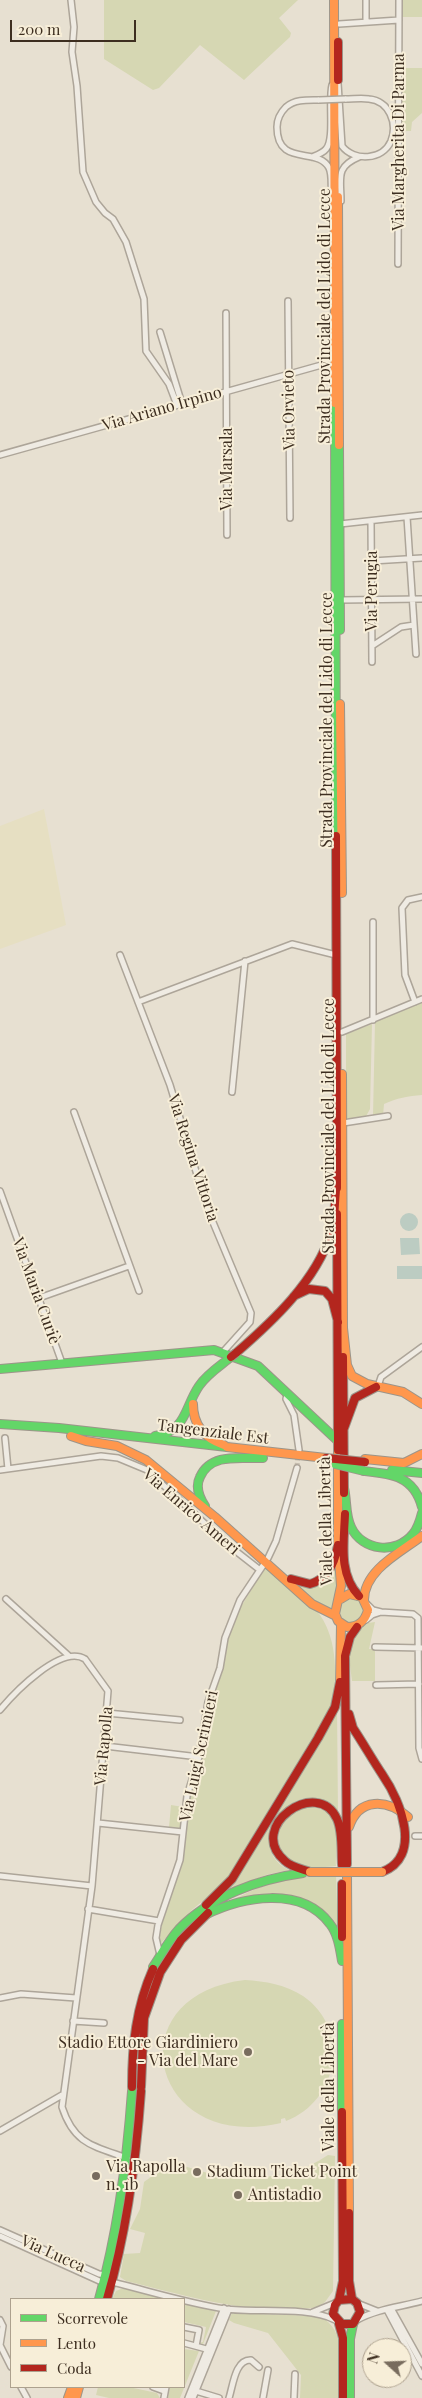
<!DOCTYPE html>
<html>
<head>
<meta charset="utf-8">
<style>
	body { margin:0 }
	#map { position:relative; width:422px; height:2398px; overflow:hidden; background:#e7e0d1; font-family:"Playfair Display",serif }
	canvas { display:block }
	.legend { position:absolute; left:10px; top:2298px; width:175px; height:90px; box-sizing:border-box; background:#f7eed8; border:1px solid #ada18e; margin:0; padding:6px 9px; list-style:none; font-size:15px; color:#3d2e20 }
	.legend li { display:flex; align-items:center; gap:10px; height:25px }
	.legend b { width:25px; border:1px solid #ada18e }
	.north { position:absolute; left:362px; top:2338px; width:50px; height:50px; box-sizing:border-box; background:#f7eed8; border:1px solid #ada18e; border-radius:50%; rotate:290deg; font-size:14px; font-weight:700; line-height:20px; text-align:center; color:#3d2e20 }
	.north::after { content:''; display:block; margin:auto; width:18px; height:22px; background:#786c5e; clip-path:polygon(50% 0,100% 100%,50% 72%,0 100%) }
	.scale { position:absolute; left:10px; top:20px; width:126px; height:22px; box-sizing:border-box; border:2px solid #3d2e20; border-top:0; padding-left:6px; font-size:15px; line-height:18px; white-space:nowrap; color:#3d2e20; -webkit-text-stroke:4px #f7eed8; paint-order:stroke }
</style>
</head>
<body>
<div id="map">
<canvas width="422" height="2398"></canvas>
<ul class="legend">
<li><b style="height:6px;background:#63d668"></b>Scorrevole</li>
<li><b style="height:6px;background:#ff974d"></b>Lento</li>
<li><b style="height:6px;background:#b3261e"></b>Coda</li>
</ul>
<div class="north">N</div>
<div class="scale">200 m</div>
</div>
<script>
const context = document.querySelector('canvas').getContext('2d');
context.lineJoin = 'round';
function fill(path, color) { context.fillStyle = color; context.fill(path, 'evenodd'); }
function strokePath(path, color, width, dash) { context.strokeStyle = color; context.lineWidth = width; context.lineCap = dash ? 'butt' : 'round'; context.setLineDash(dash || []); context.stroke(path); }
function label(font, color, halo, rows, align = 'center') {
  context.font = font + ' "Playfair Display",serif'; context.lineWidth = 4; context.setLineDash([]); context.textBaseline = 'middle'; context.strokeStyle = halo; context.fillStyle = color; for (const [text, x, y, turn = 0] of rows) {
    context.save(); context.translate(x, y); context.rotate((+turn || 0) * Math.PI / 180); context.textAlign = isNaN(turn) ? turn : align; if (halo) context.strokeText(text, 0, 0); context.fillText(text, 0, 0); context.restore();
  }
}
const farmland = new Path2D(`
	M44 809 66 925 0 949V826Z`);
const green = new Path2D(`
	M104 0H298L279 18 291 33 290 37 244 80 200 45 159 88 153 90 104 59Z
	M402 0H422V17H402Z
	M401 68H422V113L412 122 411 131H401Z
	M422 1001V1095C408 1096 397 1098 384 1104L383 1116H373L375 1022Z
	M372 1024 370 1109 365 1118H346V1034Z
	M337 1565 339 1593 331 1609 320 1605 295 1585 308 1586Z
	M265 1567C282 1581 308 1598 320 1615 338 1641 337 1678 332 1708L225 1883 193 1909 161 1943 159 1942 165 1906 181 1865 190 1791 205 1744 212 1696 233 1620Z
	M340 1611a12 12 0 1 1 24 0a12 12 0 1 1-24 0Z
	M375 1622 369 1649H375V1681H352L349 1658 354 1633 368 1623Z
	M337 1706 338 1815C302 1763 237 1844 289 1870L266 1875 226 1891 232 1885Z
	M171 1805 183 1807 180 1829 169 1827Z
	M303 1806C346 1808 336 1833 336 1866 325 1867 311 1869 301 1866 278 1860 271 1833 287 1816 291 1812 298 1809 303 1806Z
	M336 1875 338 1937 334 1925 322 1910 277 1896 263 1894 235 1899C270 1880 297 1876 336 1875Z
	M245 1980C265 1981 286 1985 303 1996 351 2029 339 2101 286 2121L285 2118 281 2119V2123C150 2154 114 1995 245 1980Z
	M328 2155 335 2156 333 2291 325 2302 318 2307C254 2317 188 2296 126 2281L120 2277 124 2254 140 2253 145 2233 130 2229 140 2209 144 2182C150 2178 159 2170 166 2167 180 2162 195 2170 208 2173 247 2182 294 2179 328 2155Z
	M121 2289H124L168 2299H112L116 2291Z
	M184 2303 216 2311 203 2344 199 2343 203 2342 206 2327 184 2322Z
	M232 2313 318 2316C349 2328 340 2371 341 2398H300L301 2375 268 2333 234 2323 229 2320Z
	M184 2349 199 2351 180 2398H168L170 2387H184Z
	M98 2387H129L157 2393 160 2398H109L96 2395Z`);
const water = new Path2D(`
	M400 1222a9 9 0 1 1 18 0a9 9 0 1 1-18 0Z
	M400 1238H419L420 1254 401 1255Z
	M397 1266H422V1279H397Z`);
const streetTunnel = new Path2D(`
	M297 1468 298 1453`);
const street = new Path2D(`
	M71 0 74 27 72 52 77 86 83 172 96 202 105 213 113 219 126 242 144 299 146 351 169 384 177 405
	M366 22V0
	M339 24 399 20
	M338 83 342 146C354 162 383 160 391 141 398 123 389 101 369 99 362 98 353 99 345 99
	M319 100C308 100 295 99 286 107 281 112 277 119 277 127 277 168 318 146 329 168 333 176 330 190 332 199
	M312 157C317 155 323 153 326 149 335 139 328 101 332 85
	M341 201C341 178 335 167 359 157
	M398 264 399 0
	M288 301 290 518
	M226 313 227 535
	M160 332 182 404
	M333 344 325 364 334 378
	M0 455 325 364
	M407 517 416 654
	M371 521 372 662
	M340 524 422 515
	M372 561 422 558
	M341 600 422 599
	M372 646 401 627 414 625
	M120 955 170 1085 207 1208 251 1313 250 1322 223 1352
	M138 1002 292 944 336 955
	M415 1002 405 975 402 908 408 900 422 897
	M373 1020V922
	M342 1032 422 999
	M232 1092 245 961
	M74 1112 139 1291
	M343 1123 388 1116
	M0 1191 62 1363
	M39 1298 129 1266
	M378 1386 381 1377 422 1347
	M287 1394 286 1399 294 1415 299 1450
	M5 1438 8 1469
	M0 1470 101 1456 118 1458 147 1470 228 1545 260 1570
	M268 1558 276 1541 297 1468
	M6 1599 69 1656
	M381 1612 413 1614 418 1618 419 1748 422 1759
	M366 1620 372 1615 381 1612 373 1610 367 1604
	M375 1647 422 1648
	M376 1685 419 1684
	M0 1710C14 1693 61 1644 85 1659L108 1691 92 1886 62 2107C74 2144 93 2146 127 2158
	M107 1713 180 1720
	M105 1746 199 1757
	M98 1823 183 1832
	M415 1836H422
	M0 1876 92 1886
	M88 1909 159 1921
	M160 1955 156 1938 158 1925 180 1860 187 1796 199 1757 208 1702 220 1668 225 1638 240 1600 264 1564
	M0 1998 21 1994 76 1998
	M73 2021 104 2023
	M0 2131 62 2095
	M0 2230 99 2274 106 2275
	M0 2236 104 2283
	M112 2282C149 2291 187 2303 225 2309 257 2313 308 2306 335 2320
	M357 2303 377 2311
	M387 2310 422 2376
	M392 2310 422 2364
	M313 2312 335 2303
	M0 2320 3 2326 0 2345
	M357 2320C377 2309 400 2307 422 2301
	M184 2327 199 2330 196 2346
	M184 2343 210 2350
	M0 2345 11 2367
	M21 2387 27 2398
	M153 2387 164 2391
	M196 2391 219 2398
	M164 2398 166 2387
	M188 2398 224 2308
	M193 2398 229 2309
	M229 2398C233 2386 235 2359 251 2360L259 2367
	M263 2398 268 2370
	M294 2398 295 2374`);
const fast = new Path2D(`
	M335 403 336 836
	M339 445 340 630
	M0 1369 214 1350 258 1366 338 1441
	M0 1424 59 1428 227 1447
	M155 1436C187 1431 184 1408 199 1386 207 1374 220 1366 231 1357
	M392 1470 422 1473
	M364 1471C392 1474 414 1476 422 1507
	M344 1488C347 1500 345 1515 351 1527 362 1551 396 1555 413 1534 418 1528 420 1521 422 1513
	M205 1506C199 1497 195 1487 200 1477 211 1452 241 1459 263 1458
	M205 1915C242 1897 301 1885 330 1924 338 1934 340 1949 342 1961
	M153 1967C161 1955 169 1940 179 1929 211 1896 259 1879 303 1873
	M342 2024V2112
	M99 2299C118 2231 127 2162 132 2091
	M350 2398V2339L353 2324`);
const slow = new Path2D(`
	M334 0 335 403
	M338 197 339 445
	M340 704 342 893
	M342 1074 343 1333
	M343 1328 347 1365 352 1376 367 1384 403 1392 422 1404
	M193 1404C193 1425 204 1438 224 1445
	M71 1436 86 1441 117 1446 146 1460 215 1517 312 1604 336 1616
	M227 1447 326 1458
	M338 1450V1545L341 1586 335 1614 338 1621 347 1627C359 1627 365 1621 368 1610L362 1597 349 1594 339 1600
	M365 1459 404 1463 422 1454
	M364 1600C364 1570 401 1552 422 1536
	M340 1685 341 1624
	M349 1827C359 1797 387 1799 408 1817
	M347 1874 349 2213
	M68 2398 72 2387
	M76 2398 79 2387`);
const jam = new Path2D(`
	M338 42V80
	M336 836 337 1188
	M337 1214 338 1450
	M294 1296 309 1289 325 1291 332 1299 338 1322
	M236 1353C273 1321 316 1281 331 1233 336 1217 334 1199 337 1183
	M343 1357 344 1493
	M344 1428 355 1398 376 1387
	M345 1514C344 1542 338 1574 359 1596
	M291 1579 310 1584C328 1579 335 1563 338 1545
	M349 1714 353 1728C363 1743 372 1759 382 1774 402 1803 422 1857 382 1872
	M347 1864 345 1656 350 1637 357 1627
	M310 1872C302 1869 291 1867 285 1861 245 1827 318 1776 337 1819 343 1832 341 1851 342 1865
	M342 1884V1937
	M206 1905 232 1879 318 1738 335 1707 340 1682
	M161 1971 181 1940 208 1913
	M132 2087C132 2046 136 2007 153 1969
	M141 2087 144 2018 160 1973
	M349 2213V2281L352 2299 357 2303 360 2312 353 2324H342L333 2314 335 2305 339 2300 352 2299
	M107 2299C127 2231 136 2162 141 2091
	M339 2300 343 2281 342 2112
	M339 2324 343 2338V2398`);
const streetBridge = new Path2D(`
	M319 100 345 99`);
const fastBridge = new Path2D(`
	M335 1464 364 1471`);
const slowBridge = new Path2D(`
	M310 1872H382`);
const jamBridge = new Path2D(`
	M231 1357 236 1353
	M326 1458 365 1462`);
const markers = [
	[248,2052,5,"#786c5e"],
	[197,2172,5,"#786c5e"],
	[96,2176,5,"#786c5e"],
	[238,2195,5,"#786c5e"]
];
const streetNames = [
	["Via Margherita Di Parma",399,142,-90],
	["Strada Provinciale del Lido di Lecce",325,316,-90],
	["Via Ariano Irpino",162,409,-16],
	["Via Orvieto",289,410,-91],
	["Via Marsala",227,469,-90],
	["Via Perugia",372,591,-90],
	["Strada Provinciale del Lido di Lecce",327,720,-90],
	["Strada Provinciale del Lido di Lecce",329,1126,-90],
	["Via Regina Vittoria",193,1158,72],
	["Via Maria Curiè",36,1291,70],
	["Tangenziale Est",213,1432,7],
	["Via Enrico Ameri",191,1512,41],
	["Viale della Libertà",326,1521,-91],
	["Via Rapolla",104,1746,-85],
	["Via Luigi Scrimieri",199,1756,-78],
	["Viale della Libertà",329,2087,-90],
	["Via Lucca",53,2254,24]
];
const poiNames = [
	["Stadio Ettore Giardiniero",238,2043,"right"],
	["- Via del Mare",238,2061,"right"],
	["Via Rapolla",106,2167],
	["n. 1b",106,2185],
	["Stadium Ticket Point",207,2172],
	["Antistadio",248,2195]
];
fill(farmland, '#e6dfc2');
fill(green, '#d6d7b3');
fill(water, '#bcccc2');
strokePath(streetTunnel, '#c5bcae', 5, [5, 2.5]);
strokePath(street, '#ada599', 8);
strokePath(fast, '#9c958a', 10);
strokePath(slow, '#9c958a', 10);
strokePath(jam, '#9c958a', 10);
strokePath(street, '#efebe3', 5);
strokePath(fast, '#63d668', 8);
strokePath(slow, '#ff974d', 8);
strokePath(jam, '#b3261e', 8);
strokePath(streetBridge, '#ada599', 8, []);
strokePath(fastBridge, '#9c958a', 10, []);
strokePath(slowBridge, '#9c958a', 10, []);
strokePath(jamBridge, '#9c958a', 10, []);
strokePath(streetBridge, '#efebe3', 5);
strokePath(fastBridge, '#63d668', 8);
strokePath(slowBridge, '#ff974d', 8);
strokePath(jamBridge, '#b3261e', 8);
for (const [x, y, r, color] of markers) { const dot = new Path2D(); dot.arc(x, y, r, 0, 2 * Math.PI); context.fillStyle = color; context.fill(dot); strokePath(dot, '#f7eed8', 2); }
label('16px', '#3d2e20', '#f7eed8', streetNames);
label('16px', '#3d2e20', '#f7eed8', poiNames, 'left');
</script>
</body>
</html>
